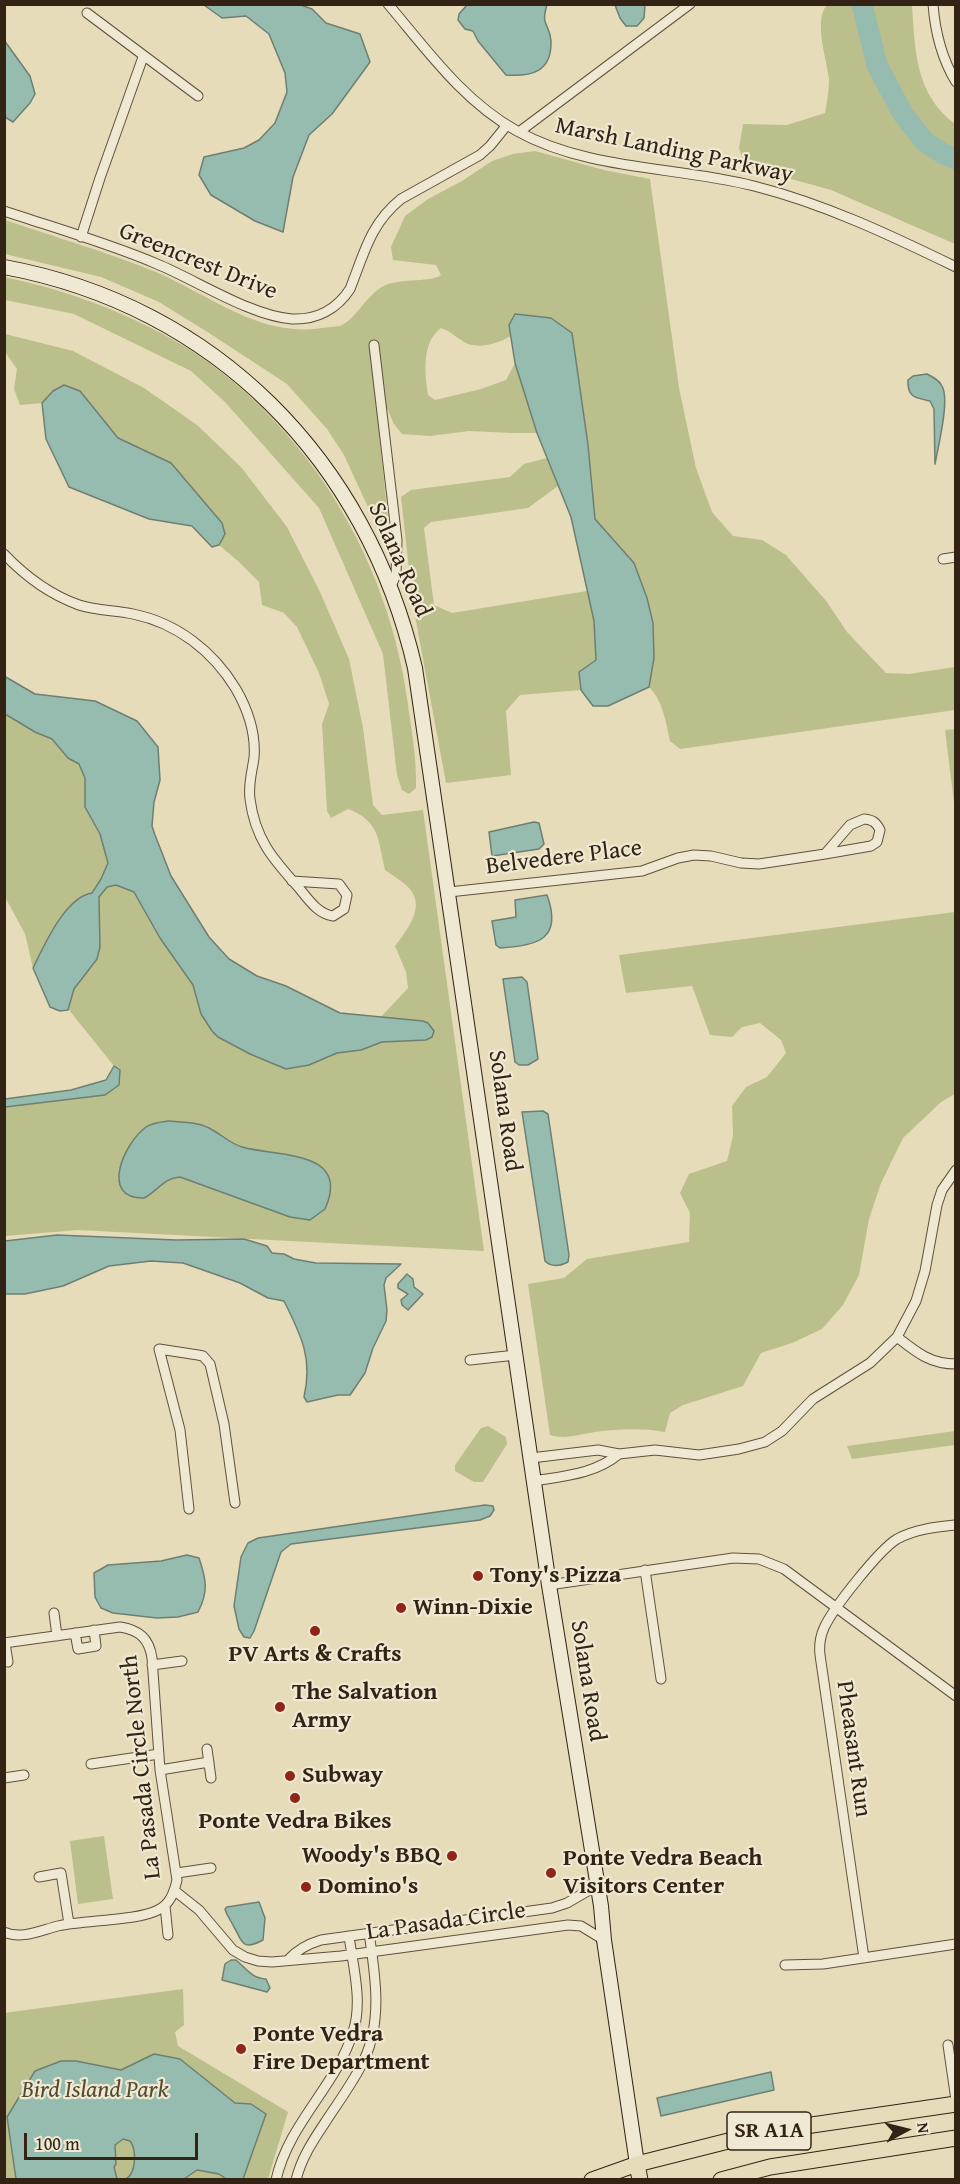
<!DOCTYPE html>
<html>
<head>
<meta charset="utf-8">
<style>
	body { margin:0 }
	#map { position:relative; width:960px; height:2184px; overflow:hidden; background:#e6dcb9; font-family:"Gentium Book Plus",serif }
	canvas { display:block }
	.frame { position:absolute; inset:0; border:6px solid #322314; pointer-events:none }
	.north { position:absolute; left:876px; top:2100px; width:60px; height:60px; -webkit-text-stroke:4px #efe8d2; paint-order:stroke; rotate:83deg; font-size:16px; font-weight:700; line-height:24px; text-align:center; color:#322314 }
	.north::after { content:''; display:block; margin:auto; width:21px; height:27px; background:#322314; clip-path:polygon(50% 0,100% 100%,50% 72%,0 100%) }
	.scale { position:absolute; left:24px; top:2133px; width:174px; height:27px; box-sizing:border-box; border:3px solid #322314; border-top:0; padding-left:8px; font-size:18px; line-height:21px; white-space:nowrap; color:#322314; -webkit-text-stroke:4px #efe8d2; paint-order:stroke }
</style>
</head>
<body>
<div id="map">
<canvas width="960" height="2184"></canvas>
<div class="frame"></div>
<div class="north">N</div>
<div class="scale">100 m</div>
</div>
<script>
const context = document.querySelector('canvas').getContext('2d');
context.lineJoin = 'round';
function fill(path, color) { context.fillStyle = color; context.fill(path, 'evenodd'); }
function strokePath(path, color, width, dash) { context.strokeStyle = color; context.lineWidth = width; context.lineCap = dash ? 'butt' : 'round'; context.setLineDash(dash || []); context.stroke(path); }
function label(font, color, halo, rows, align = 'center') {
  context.font = font + ' "Gentium Book Plus",serif'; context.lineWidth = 4.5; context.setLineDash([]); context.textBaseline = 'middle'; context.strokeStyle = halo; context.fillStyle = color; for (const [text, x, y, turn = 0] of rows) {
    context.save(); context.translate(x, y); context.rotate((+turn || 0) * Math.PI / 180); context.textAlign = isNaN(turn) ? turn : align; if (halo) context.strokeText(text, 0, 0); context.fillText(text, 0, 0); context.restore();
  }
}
const green = new Path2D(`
	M827 5H912C915 50 915 94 955 124V244L831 190 759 170 744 163 739 148 743 124 787 125 825 113C827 102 829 90 829 79 827 60 813 20 827 5Z
	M535 151 604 170 650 179 679 388 696 468 712 512 733 536 762 540 786 555 827 602 847 632 886 673 909 674 955 667V710L680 749 670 741C666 722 663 701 649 687L654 658 653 623 647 598 634 563 595 519 588 445 509 325 511 336C497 344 475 351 461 340 453 335 450 331 441 328 421 343 425 373 428 395L435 400 481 389 506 380 515 363 537 433H512L469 431 430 436 402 434 394 424 387 408 377 411 388 520 386 526H379L373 518 344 455 327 429 287 384 209 333 159 302 101 277 5 254V220C55 237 107 252 156 272 210 295 260 338 322 328 328 327 335 327 340 326 356 320 368 291 388 284 403 279 432 282 441 275L436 265 393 260 391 247 405 216 428 199 462 181 492 161 513 154Z
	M4 277C63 289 118 309 170 338 180 344 192 350 201 357 313 435 388 563 407 698 411 728 417 758 416 788L409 794 402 790 397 775 383 654 319 508 225 402 191 371 74 314 5 300Z
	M5 334 73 351 144 388 197 425 241 467 287 527 320 592 349 659 363 728 373 805 382 815 423 810 484 1251 78 1230 5 1236V1099L71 1090 106 1081 114 1066 69 1010 60 1011 50 1007 33 968 25 934 5 897 4 714 35 732 52 739 68 758 79 764 85 778V807L100 834 108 864 134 892 160 938 193 985 218 1037 286 1069 309 1065 337 1053 361 1050 382 1042 426 1040 423 1021 380 1018 408 988 406 972 395 946C407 930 427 906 408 887 402 881 392 875 385 870 378 840 380 821 348 809L331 818 327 811 322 724 329 704 319 673 297 627 284 613 262 605 259 582 239 562 219 545 225 534 222 523 171 463 118 438 80 391 63 385 53 391 42 403 20 405 14 389 17 369 5 352Z
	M547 458 558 486 528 508 431 522 424 528 434 605 452 613 587 591 594 621 596 660 579 672 581 690 520 695 506 711 511 775 446 783 413 605 401 497 411 490 510 477 524 464Z
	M955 729H956L955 811 945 730Z
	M955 912V1094L941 1102 903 1138 881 1183 869 1219 859 1275 843 1305 822 1329 792 1343 761 1353 743 1386 683 1405 670 1413 665 1432C641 1428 619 1429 595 1432 579 1434 566 1440 550 1435L528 1284 564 1278 587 1259 689 1242 690 1213 680 1193 689 1174 727 1161 733 1136 732 1106 746 1087 767 1077 786 1053 781 1040 760 1023 742 1027 732 1037 710 1035 692 986 626 993 619 955Z
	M488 1426 506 1437 507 1444 483 1482H474L455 1471V1465L481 1428Z
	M955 1431V1445L852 1459 847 1446Z
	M104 1836 113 1899 78 1904 70 1841Z
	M183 1989 184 2025 175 2032 178 2046 288 2112 268 2179H5L4 2013Z`);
const water = new Path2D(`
	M204 5H301L312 9 326 23 360 34 370 62 332 114 309 135 293 177 283 232 255 221 211 195 199 175 204 157 244 148 259 140 275 123 287 92 285 73 269 34 246 16 222 18Z
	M467 5H547C540 27 550 23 551 41 552 72 531 77 506 75L478 41 473 31 465 29 458 20 459 14Z
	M615 5H645L644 18 637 26H626L620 18Z
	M4 40 30 76 35 94 30 103 13 122 5 117Z
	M515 314 551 318 572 333 588 445 595 519 634 563 647 598 653 623 654 658 649 687 608 706H593L581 690 579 672 596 660 594 621 571 517 537 433 515 363 509 325Z
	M927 374C933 377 939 380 942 386 950 400 938 447 935 464L934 409 930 401C915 398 907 397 908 380L913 376Z
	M64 385 80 391 118 438 171 463 222 523 225 534 219 545 212 547 192 526 149 519 69 487 46 439 42 403 53 391Z
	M4 676 35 694 95 701 137 721 158 747 160 780 154 802 152 826 155 835 171 876 209 937 229 959 257 976 286 986 340 1013 423 1021 428 1023 434 1031 432 1037 426 1040 382 1042 361 1050 337 1053 309 1065 286 1069 250 1054 218 1037 212 1031 201 1014 193 985 160 938 134 892 116 885 107 887 99 897 100 947 97 959 74 989 68 1010 60 1011 50 1007 33 968C44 946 65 897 92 893L101 879 108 863 100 834 85 807V778L79 764 68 758 52 739 35 732 5 714Z
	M534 822 539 823 544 844 539 849 492 856 489 832Z
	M547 895C563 939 538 946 500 948L496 945 492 921 516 917 515 900Z
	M522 977 527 982 538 1059 528 1065H519L515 1062 503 979Z
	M114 1066 120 1070 119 1085 105 1095 5 1107V1099L71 1090 106 1080Z
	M543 1111 548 1114 569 1255 568 1262C560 1266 551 1267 545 1261L522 1112Z
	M169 1121C182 1122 197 1122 209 1128 221 1134 229 1143 242 1147 276 1157 352 1149 325 1209L310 1220 290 1217 180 1177C163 1178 158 1191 144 1198 99 1199 124 1143 146 1127 152 1123 161 1122 169 1121Z
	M57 1235 176 1240 244 1239 267 1246 272 1253 284 1254 294 1259 316 1263 401 1264 386 1278 384 1285 387 1310 386 1321 373 1348 365 1373 350 1395H338L307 1402 304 1397C313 1358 301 1335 284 1301L268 1298 240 1283 183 1263 151 1261 109 1266 63 1286 25 1294H5V1241Z
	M407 1274 413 1279 414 1287 423 1294 408 1310 402 1305 401 1300 408 1294 398 1288V1284Z
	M485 1505 493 1506 494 1510 490 1516 480 1520 291 1544 281 1552 254 1631 250 1638 244 1637 239 1629 234 1606 241 1557 248 1543 258 1538Z
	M187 1555 199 1558C206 1579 209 1591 198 1612L178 1617 157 1618 113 1613 101 1608 95 1597 94 1573 108 1565 161 1561Z
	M259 1902 265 1918 263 1940C241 1952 242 1940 234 1927 231 1920 227 1917 225 1909L227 1907Z
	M231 1960H236C247 1969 251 1978 266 1979L270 1988 267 1992 222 1980 225 1964Z
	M154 2054 180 2059 235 2103 251 2104 266 2114 243 2179H226L219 2174 197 2170 184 2179H126C136 2173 137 2150 130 2141L123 2139 115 2145 116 2164 114 2167 117 2179H16L7 2117 35 2071 61 2061H76L121 2070Z
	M771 2072 774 2090 661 2116 657 2098Z`);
const river = new Path2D(`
	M862 4 877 65 903 114 925 142 942 153 956 159`);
const street = new Path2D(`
	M388 4C427 50 463 101 517 131 589 171 676 166 754 186 825 204 890 235 956 267
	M933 4C935 31 942 59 956 82
	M87 13 198 96
	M519 132 690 4
	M4 211C55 228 108 243 157 264 196 280 251 316 292 319 317 320 337 309 350 289 364 254 370 224 401 199L480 155 490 146 507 125
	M81 237 100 178 143 57
	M374 345 397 540 396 575 391 586
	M4 554C25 576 51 595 79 605 97 611 115 610 133 614 177 623 213 651 236 689 248 710 256 734 254 758 252 772 248 785 250 799 255 839 273 859 299 888 308 899 318 914 333 916L344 909 347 895 339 884 292 881
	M943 559 956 557
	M864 819C873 820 876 822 880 830L877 842 871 846 825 854 850 825Z
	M449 892 642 871 678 858 694 855 711 856 741 863 759 864 825 854
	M897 1337C916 1352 930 1364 956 1364
	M470 1360 516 1355
	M531 1458 598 1450 619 1454 655 1450 699 1455 739 1449 765 1442 782 1431 813 1399 870 1363 897 1337 916 1301 925 1271 937 1205 942 1190 956 1170
	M534 1481C564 1476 595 1474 619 1454
	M189 1509 180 1430 159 1349 198 1355 203 1356 210 1364 224 1424 235 1503
	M645 1570 661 1679
	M549 1585 733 1558 759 1559 784 1569 956 1696
	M54 1613 57 1636
	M75 1633 78 1649 96 1646 94 1630
	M4 1643 120 1627C139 1630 149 1638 152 1658L160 1770 177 1880C174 1893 170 1904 158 1910 137 1921 85 1920 58 1926 41 1930 22 1940 4 1932
	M5 1643 8 1662
	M152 1665 182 1661
	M207 1749 211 1778
	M91 1764 159 1754
	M160 1770 209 1762
	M4 1778 24 1775
	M177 1873 211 1868
	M39 1877 61 1873 69 1924
	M175 1891 199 1910 233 1950 245 1957 258 1961 272 1962 341 1956 568 1925 581 1926 604 1940
	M165 1906 168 1935
	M864 1958 820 1655C819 1646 820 1637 824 1628 833 1608 879 1550 897 1539 915 1529 936 1527 956 1525
	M289 1959C298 1949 308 1944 321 1940L552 1908 567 1903 598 1885
	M785 1965 823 1964 956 1944
	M948 2045 956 2100
	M276 2180C288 2124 337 2085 353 2032 363 2002 353 1966 349 1936
	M296 2180C302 2155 317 2135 330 2115 342 2097 355 2079 364 2060 383 2020 375 1974 369 1933`);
const secondary = new Path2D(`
	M4 267C216 306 367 461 415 668L549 1585 601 1906 604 1940 637 2164`);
const primary = new Path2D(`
	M637 2164 640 2180
	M592 2180 637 2164 764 2132 956 2104
	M721 2180 770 2167 956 2138`);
const markers = [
	[478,1576,6,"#8f2418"],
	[401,1608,6,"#8f2418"],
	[315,1631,6,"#8f2418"],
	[280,1707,6,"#8f2418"],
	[290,1776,6,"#8f2418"],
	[295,1798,6,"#8f2418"],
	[452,1856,6,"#8f2418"],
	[551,1873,6,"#8f2418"],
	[306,1887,6,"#8f2418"],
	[241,2049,6,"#8f2418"]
];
const shields = [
	[769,2131,84]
];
const shieldNames = [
	["SR A1A",769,2131]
];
const streetNames = [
	["Marsh Landing Parkway",674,151,12],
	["Greencrest Drive",198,262,22],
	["Solana Road",399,560,66],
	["Belvedere Place",564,858,-7],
	["Solana Road",504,1111,82],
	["Solana Road",587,1681,81],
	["Pheasant Run",853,1749,82],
	["La Pasada Circle North",142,1767,-96],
	["La Pasada Circle",446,1922,-8]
];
const poiNames = [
	["Tony's Pizza",490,1576],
	["Winn-Dixie",413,1608],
	["PV Arts & Crafts",315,1655,"center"],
	["The Salvation",292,1693],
	["Army",292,1721],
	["Subway",302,1776],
	["Ponte Vedra Bikes",295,1822,"center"],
	["Woody's BBQ",440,1856,"right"],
	["Ponte Vedra Beach",563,1859],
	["Visitors Center",563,1887],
	["Domino's",318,1887],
	["Ponte Vedra",253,2035],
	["Fire Department",253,2063]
];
const parkNames = [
	["Bird Island Park",95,2091]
];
fill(green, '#bbbf8b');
fill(water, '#96bcb0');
strokePath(water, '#6e7f72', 1.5);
strokePath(river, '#96bcb0', 21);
strokePath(street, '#5f513d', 11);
strokePath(secondary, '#322314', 16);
strokePath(primary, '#322314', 17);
strokePath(street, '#efe8d2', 9);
strokePath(secondary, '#efe8d2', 14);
strokePath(primary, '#e6dcb9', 15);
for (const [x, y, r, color] of markers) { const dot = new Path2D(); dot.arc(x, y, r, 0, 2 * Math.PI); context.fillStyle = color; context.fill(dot); strokePath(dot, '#efe8d2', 2); }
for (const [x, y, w] of shields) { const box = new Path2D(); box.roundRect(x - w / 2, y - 19, w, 38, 4.5); context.fillStyle = '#efe8d2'; context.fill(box); strokePath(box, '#322314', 1.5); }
label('bold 22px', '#322314', null, shieldNames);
label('24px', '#322314', '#efe8d2', streetNames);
label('bold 24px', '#322314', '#efe8d2', poiNames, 'left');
label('italic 24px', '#544a32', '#efe8d2', parkNames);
</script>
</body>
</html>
